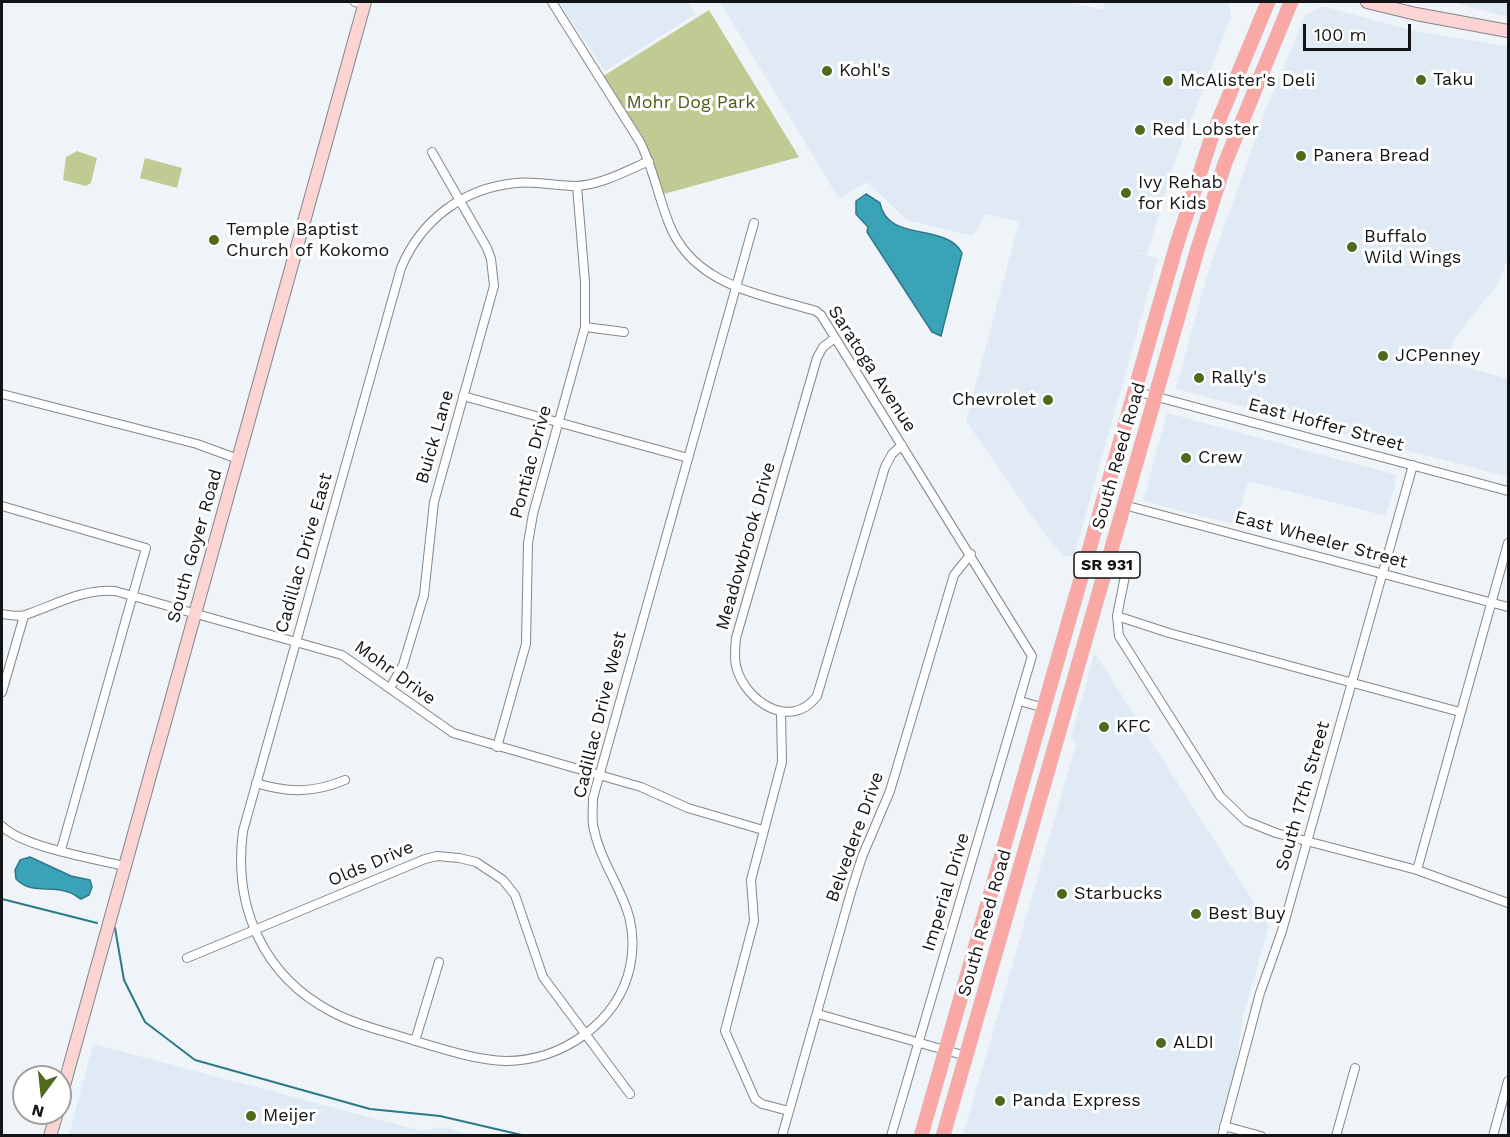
<!DOCTYPE html>
<html>
<head>
<meta charset="utf-8">
<style>
	body { margin:0 }
	#map { position:relative; width:1510px; height:1137px; overflow:hidden; background:#eff4f8; font-family:"Work Sans",sans-serif }
	canvas { display:block }
	.frame { position:absolute; inset:0; border:3px solid #131416; pointer-events:none }
	.north { position:absolute; left:12px; top:1065px; width:60px; height:60px; box-sizing:border-box; background:#fff; border:2px solid #a1a1a2; border-radius:50%; rotate:195deg; font-size:16px; font-weight:700; line-height:24px; text-align:center; color:#131416 }
	.north::after { content:''; display:block; margin:auto; width:21px; height:27px; background:#4f6a1c; clip-path:polygon(50% 0,100% 100%,50% 72%,0 100%) }
	.scale { position:absolute; left:1303px; top:24px; width:108px; height:27px; box-sizing:border-box; border:3px solid #131416; border-top:0; padding-left:8px; font-size:18px; line-height:21px; white-space:nowrap; color:#131416; -webkit-text-stroke:4px #fff; paint-order:stroke }
</style>
</head>
<body>
<div id="map">
<canvas width="1510" height="1137"></canvas>
<div class="frame"></div>
<div class="north">N</div>
<div class="scale">100 m</div>
</div>
<script>
const context = document.querySelector('canvas').getContext('2d');
context.lineJoin = 'round';
function fill(path, color) { context.fillStyle = color; context.fill(path, 'evenodd'); }
function strokePath(path, color, width, dash) { context.strokeStyle = color; context.lineWidth = width; context.lineCap = dash ? 'butt' : 'round'; context.setLineDash(dash || []); context.stroke(path); }
function label(font, color, halo, rows, align = 'center') {
  context.font = font + ' "Work Sans",sans-serif'; context.lineWidth = 6; context.setLineDash([]); context.textBaseline = 'middle'; context.strokeStyle = halo; context.fillStyle = color; for (const [text, x, y, turn = 0] of rows) {
    context.save(); context.translate(x, y); context.rotate((+turn || 0) * Math.PI / 180); context.textAlign = isNaN(turn) ? turn : align; if (halo) context.strokeText(text, 0, 0); context.fillText(text, 0, 0); context.restore();
  }
}
const built = new Path2D(`
	M559 2H688L696 14 605 71Z
	M720 2H1070L1102 10 1105 2H1229L1231 17 1175 161 1147 254 1127 250 1158 258 1074 556H1064L1045 535 966 421 1019 222 986 214 973 236 907 220 867 182 839 199Z
	M1450 2H1508V17Z
	M1322 6 1419 32 1508 46V257L1498 284 1454 339 1448 362 1508 379V477L1176 389 1207 275 1266 109 1305 16Z
	M1167 413 1397 475 1386 516 1248 481 1236 525 1143 501Z
	M1094 655H1096L1269 926 1243 1017 1234 1076 1218 1135 963 1136 1076 744 1071 737Z
	M93 1044 422 1131 442 1127 473 1135H69Z`);
const green = new Path2D(`
	M709 10 799 157 660 195 649 161 600 78Z
	M77 151 97 158 91 183 86 186 63 180 66 157Z
	M145 158 182 168 177 188 140 178Z`);
const water = new Path2D(`
	M866 194 880 203C887 243 946 222 962 253L941 336 932 332 867 232 868 227 856 214V201Z
	M30 857 71 876 90 880 92 887 89 895 81 899C77 897 73 893 68 892 49 885 32 895 16 879L15 870 20 860Z`);
const stream = new Path2D(`
	M2 899 97 923
	M115 928 124 980 145 1022 195 1060 370 1109 440 1116 526 1136`);
const street = new Path2D(`
	M355 2 364 4
	M552 2 640 142C653 168 658 195 668 221 691 285 759 294 816 311L821 315 1032 656 891 1136
	M649 161C626 171 601 185 576 186 556 186 536 181 516 183 463 188 421 220 401 268L243 831C233 907 263 976 332 1012 356 1025 384 1031 409 1039 440 1048 474 1060 506 1061 562 1061 618 1022 630 967 643 904 603 879 593 825 592 816 593 807 593 798L754 223
	M585 327 624 332
	M835 338 823 347 817 358 736 638C735 648 734 657 736 666 745 702 791 731 817 696L885 467 892 454 902 445
	M1135 391 1508 491
	M2 394 197 444 238 459
	M463 396 688 458
	M1124 505 1508 607
	M2 506 146 548 61 850
	M1108 561 1121 565 1126 571 1117 616 1119 636 1220 796 1246 821 1276 833 1417 870 1508 903
	M2 614C8 615 19 617 25 615 55 605 81 589 115 591L342 655 453 733 641 787 688 808 763 830
	M1117 616 1169 633 1460 712
	M390 688 403 665 424 595 434 502 494 286 491 259 487 248 432 152
	M2 692 24 616
	M1020 701 1044 708
	M781 713 782 762 751 880 754 921 725 1031 755 1099 762 1104 789 1111
	M497 747 526 644 528 543 533 514 585 327V282L577 186
	M256 783C288 793 314 793 345 780
	M2 826C23 847 92 858 124 866
	M1417 870 1508 543
	M187 958 425 859 437 856 459 858 476 862 503 880 515 895 543 977 630 1094
	M818 1014 966 1056
	M415 1041 439 962
	M1224 1126 1261 1136
	M782 1136 851 892 862 857 890 791 954 575 971 554
	M1222 1136 1260 993 1282 931 1413 465
	M1336 1136 1355 1068
	M1493 1136 1508 1081`);
const secondary = new Path2D(`
	M1367 2 1416 14 1508 31
	M60 1100 365 2
	M50 1136 57 1113`);
const primary = new Path2D(`
	M921 1136 1176 247 1211 139 1268 2
	M943 1136 1197 251 1225 163 1291 2`);
const markers = [
	[827,71,6,"#4f6a1c"],
	[1421,80,6,"#4f6a1c"],
	[1168,81,6,"#4f6a1c"],
	[1140,130,6,"#4f6a1c"],
	[1301,156,6,"#4f6a1c"],
	[1126,193,6,"#4f6a1c"],
	[214,240,6,"#4f6a1c"],
	[1352,247,6,"#4f6a1c"],
	[1383,356,6,"#4f6a1c"],
	[1199,378,6,"#4f6a1c"],
	[1048,400,6,"#4f6a1c"],
	[1186,458,6,"#4f6a1c"],
	[1104,727,6,"#4f6a1c"],
	[1062,894,6,"#4f6a1c"],
	[1196,914,6,"#4f6a1c"],
	[1161,1043,6,"#4f6a1c"],
	[1000,1101,6,"#4f6a1c"],
	[251,1116,6,"#4f6a1c"]
];
const shields = [
	[1107,565,66]
];
const shieldNames = [
	["SR 931",1107,565]
];
const poiNames = [
	["Kohl's",839,71],
	["Taku",1433,80],
	["McAlister's Deli",1180,81],
	["Red Lobster",1152,130],
	["Panera Bread",1313,156],
	["Ivy Rehab",1138,183],
	["for Kids",1138,204],
	["Temple Baptist",226,230],
	["Church of Kokomo",226,251],
	["Buffalo",1364,237],
	["Wild Wings",1364,258],
	["JCPenney",1395,356],
	["Rally's",1211,378],
	["Chevrolet",1036,400,"right"],
	["Crew",1198,458],
	["KFC",1116,727],
	["Starbucks",1074,894],
	["Best Buy",1208,914],
	["ALDI",1173,1043],
	["Panda Express",1012,1101],
	["Meijer",263,1116]
];
const parkNames = [
	["Mohr Dog Park",691,103]
];
const streetNames = [
	["Saratoga Avenue",872,369,57],
	["East Hoffer Street",1326,425,15],
	["Buick Lane",435,437,-74],
	["South Reed Road",1119,456,-74],
	["Pontiac Drive",531,462,-75],
	["East Wheeler Street",1321,540,15],
	["South Goyer Road",195,546,-74],
	["Meadowbrook Drive",746,546,-74],
	["Cadillac Drive East",304,553,-74],
	["Mohr Drive",395,673,36],
	["Cadillac Drive West",600,715,-76],
	["South 17th Street",1303,796,-74],
	["Belvedere Drive",855,837,-70],
	["Olds Drive",371,864,-23],
	["Imperial Drive",946,892,-73],
	["South Reed Road",985,923,-74]
];
fill(built, '#e0eaf4');
fill(green, '#c0cb94');
fill(water, '#3ba3b7');
strokePath(water, '#2f7887', 1.5);
strokePath(stream, '#2f7887', 2);
strokePath(street, '#83878b', 10);
strokePath(secondary, '#83878b', 14);
strokePath(primary, '#d0d0d0', 15);
strokePath(street, '#fff', 8);
strokePath(secondary, '#fcd4d3', 12);
strokePath(primary, '#faa8a6', 14);
for (const [x, y, r, color] of markers) { const dot = new Path2D(); dot.arc(x, y, r, 0, 2 * Math.PI); context.fillStyle = color; context.fill(dot); strokePath(dot, '#fff', 2); }
for (const [x, y, w] of shields) { const box = new Path2D(); box.roundRect(x - w / 2, y - 13, w, 26, 4.5); context.fillStyle = '#fff'; context.fill(box); strokePath(box, '#131416', 1.5); }
label('bold 16px', '#131416', null, shieldNames);
label('18px', '#131416', '#fff', poiNames, 'left');
label('18px', '#4f5914', '#fff', parkNames);
label('18px', '#131416', '#fff', streetNames);
</script>
</body>
</html>
